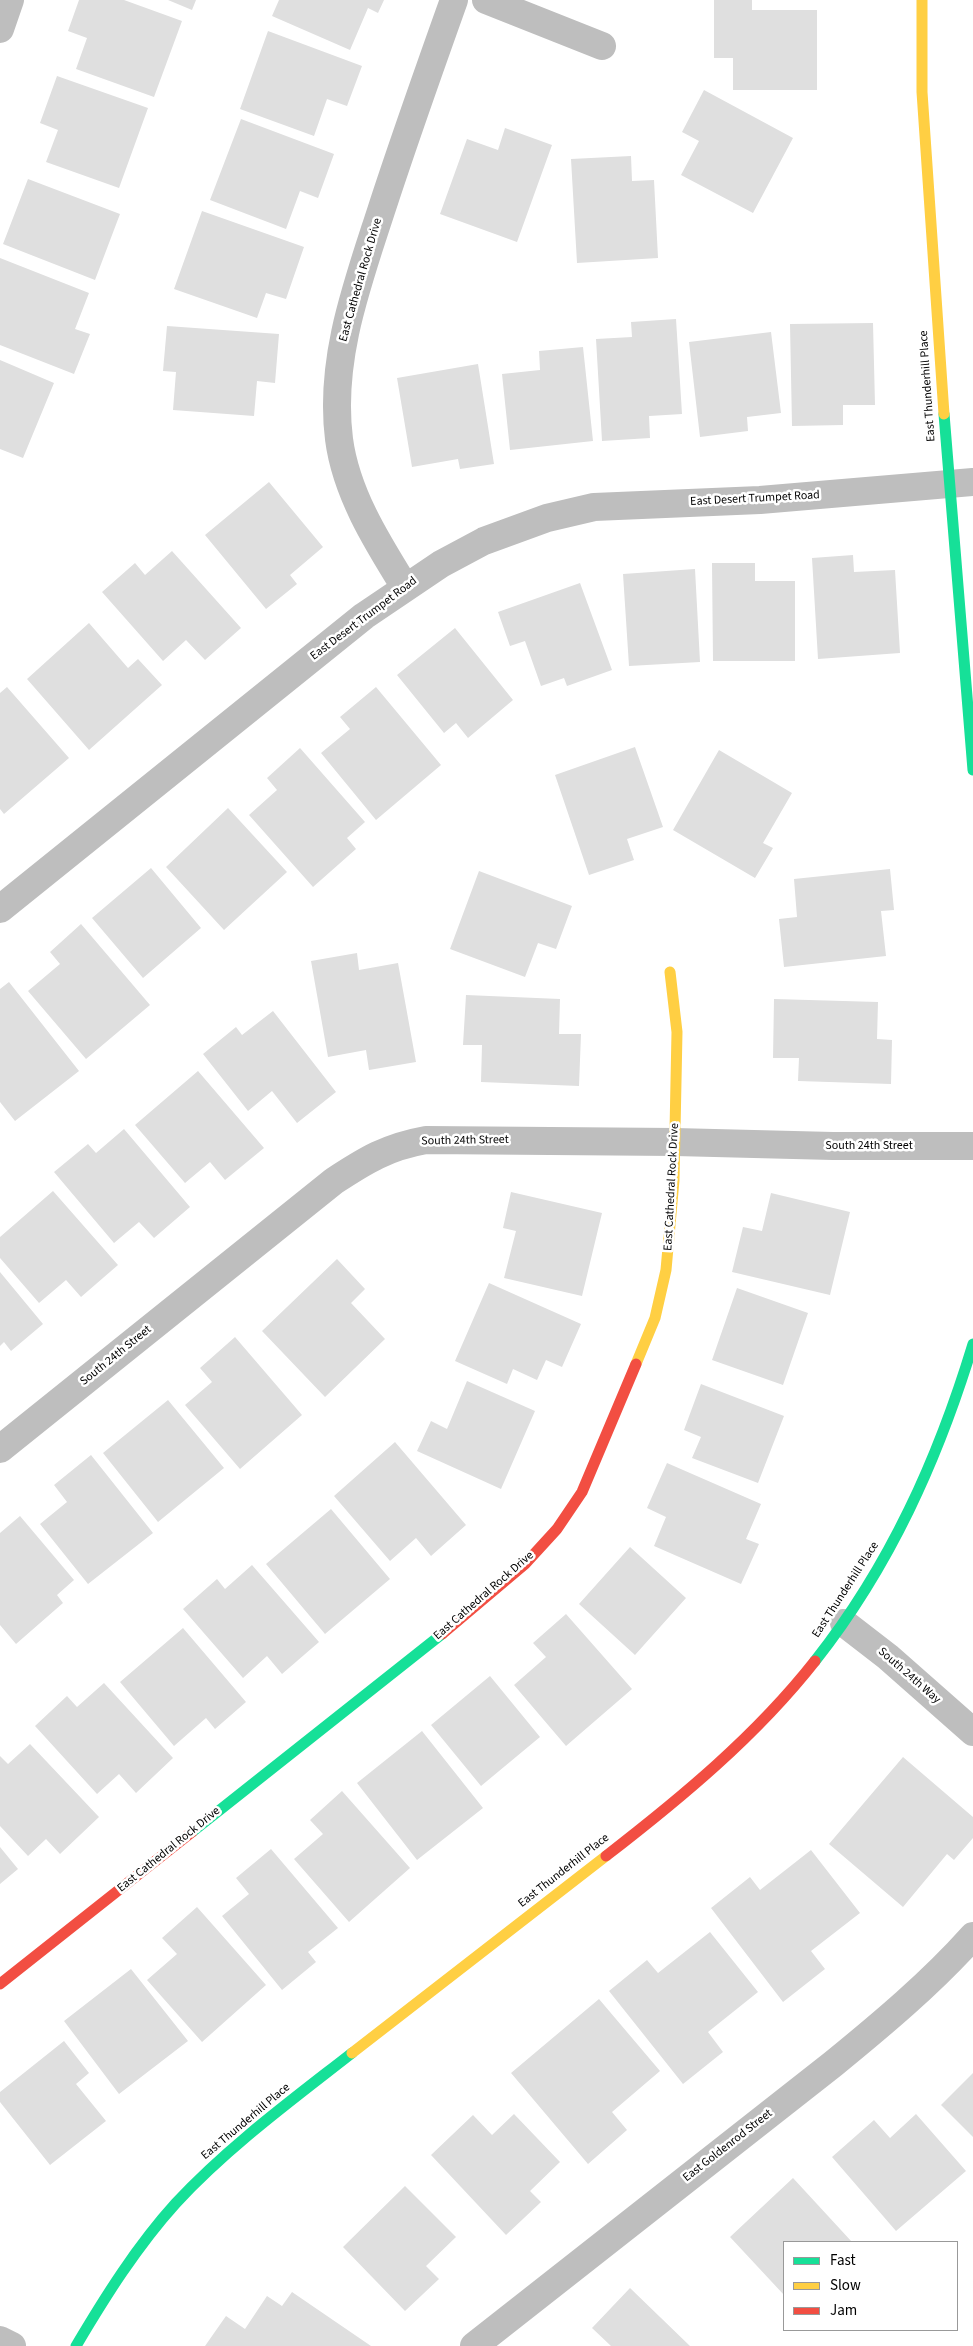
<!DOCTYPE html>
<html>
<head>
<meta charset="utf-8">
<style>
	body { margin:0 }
	#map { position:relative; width:973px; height:2346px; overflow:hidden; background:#fff; font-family:"Source Sans 3",sans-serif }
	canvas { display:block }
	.legend { position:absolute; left:783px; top:2241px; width:175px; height:90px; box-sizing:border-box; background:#fff; border:1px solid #999; margin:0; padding:6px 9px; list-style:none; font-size:15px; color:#000 }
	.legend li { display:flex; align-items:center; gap:10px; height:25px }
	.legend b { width:25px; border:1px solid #999 }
</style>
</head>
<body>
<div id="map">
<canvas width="973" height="2346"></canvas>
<ul class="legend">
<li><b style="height:6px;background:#16e098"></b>Fast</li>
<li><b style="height:6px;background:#ffcf43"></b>Slow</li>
<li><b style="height:6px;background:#f24e42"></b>Jam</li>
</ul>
</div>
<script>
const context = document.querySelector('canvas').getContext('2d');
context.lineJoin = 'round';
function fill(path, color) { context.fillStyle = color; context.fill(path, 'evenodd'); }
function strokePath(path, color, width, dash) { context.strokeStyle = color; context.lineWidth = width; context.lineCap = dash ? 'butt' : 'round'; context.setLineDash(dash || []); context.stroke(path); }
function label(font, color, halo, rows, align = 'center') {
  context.font = font + ' "Source Sans 3",sans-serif'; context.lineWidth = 5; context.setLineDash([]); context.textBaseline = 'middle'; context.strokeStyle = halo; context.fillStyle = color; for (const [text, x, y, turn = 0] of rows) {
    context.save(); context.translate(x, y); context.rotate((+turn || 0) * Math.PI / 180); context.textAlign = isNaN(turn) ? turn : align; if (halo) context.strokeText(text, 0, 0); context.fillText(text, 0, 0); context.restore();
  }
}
const building = new Path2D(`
	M79 0H124L182 21 154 97 76 69 87 38 68 31Z
	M168 0H196L192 10Z
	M279 0H384L378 13 368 8 350 50 272 16Z
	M714 0H752V10H817V90H733V58H714Z
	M268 31 362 66 347 106 327 99 314 136 240 109Z
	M57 76 148 108 119 188 46 162 58 130 40 123Z
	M704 90 793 138 753 213 681 175 699 141 682 132Z
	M241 119 334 154 318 198 300 191 286 229 210 200Z
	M505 128 552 145 517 242 440 214 467 139 498 150Z
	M631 156 632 181 654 180 658 258 577 263 571 159Z
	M28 179 120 214 95 280 3 244Z
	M202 211 304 247 286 299 266 293 257 318 174 289Z
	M0 258 89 293 75 329 90 334 74 374 0 345Z
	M676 319 682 414 649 416 650 438 602 441 596 339 632 337 631 322Z
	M873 323 875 405H843V425L792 426 790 324Z
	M167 326 279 334 275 383 257 381 254 416 173 410 176 372 163 371Z
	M771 332 781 413 747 417 748 431 700 437 689 342Z
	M583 347 593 441 510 450 502 374 540 370 539 351Z
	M0 360 54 383 23 458 0 449Z
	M478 364 494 464 460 469 458 459 412 467 397 378Z
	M269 482 323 547 290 575 297 584 266 609 205 535Z
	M172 551 241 628 205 660 186 640 163 661 102 592 135 563 145 575Z
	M853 555 854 572 895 570 900 653 818 659 812 558Z
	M712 563H755V581H795V661H713Z
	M695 569 700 662 629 666 623 574Z
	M580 583 612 670 567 686 564 678 541 686 525 641 510 646 498 612Z
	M89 623 128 668 138 659 162 685 89 750 27 679Z
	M455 628 513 700 468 738 456 723 444 733 397 675Z
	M7 687 69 758 4 814 0 809V693Z
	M376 687 441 765 376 820 321 753 350 729 340 717Z
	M635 747 663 827 627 839 634 860 589 875 555 775Z
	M300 748 365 822 347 838 356 849 313 887 249 815 277 790 267 778Z
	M719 750 792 793 763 843 773 848 755 878 673 830Z
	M228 808 287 872 224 930 166 867Z
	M151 868 201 928 143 978 92 918Z
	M890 869 894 910 881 911 886 956 784 967 779 919 797 917 794 879Z
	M479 871 572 906 556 949 538 943 525 977 450 949Z
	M81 924 150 1005 86 1059 28 991 60 964 50 952Z
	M357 953 359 970 398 963 416 1062 369 1070 366 1050 328 1057 311 961Z
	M9 982 79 1071 15 1121 0 1102V989Z
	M466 995 560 999 559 1034H581L579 1086 481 1082 482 1045H463Z
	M774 999 878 1002 877 1039 892 1040 891 1084 798 1081 799 1058H773Z
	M273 1011 336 1092 297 1123 272 1091 248 1111 203 1054 236 1027 242 1035Z
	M198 1071 264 1148 225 1180 210 1162 185 1183 135 1125Z
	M124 1129 190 1207 154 1238 139 1222 114 1243 54 1172 88 1144 96 1153Z
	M53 1191 118 1265 81 1297 66 1280 39 1303 0 1258V1237Z
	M511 1192 602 1213 582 1296 504 1278 516 1231 503 1228Z
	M771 1193 850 1212 830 1295 732 1272 743 1227 762 1231Z
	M337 1259 365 1289 351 1303 385 1339 325 1397 262 1331Z
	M0 1272 43 1324 11 1351 4 1342 0 1346Z
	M489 1283 581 1324 562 1367 546 1360 537 1380 513 1369 507 1384 455 1361Z
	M737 1288 808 1313 783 1385 712 1360Z
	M235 1337 302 1415 240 1469 185 1405 212 1382 200 1368Z
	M467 1381 535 1411 501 1489 417 1451 431 1421 447 1429Z
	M701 1384 784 1416 758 1483 692 1458 701 1437 684 1430Z
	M168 1400 224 1468 158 1522 103 1453Z
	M395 1442 466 1525 431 1556 416 1538 390 1561 334 1496Z
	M91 1455 153 1533 88 1584 40 1524 67 1502 54 1485Z
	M667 1463 761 1504 746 1539 759 1544 741 1584 654 1546 666 1517 647 1508Z
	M331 1509 390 1579 325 1634 266 1564Z
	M20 1516 74 1580 57 1595 63 1603 16 1644 0 1625V1533Z
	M630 1547 686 1598 635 1655 579 1604Z
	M252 1565 319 1642 282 1674 267 1656 243 1678 183 1609 217 1579 225 1589Z
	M566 1614 632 1689 566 1746 514 1685 546 1657 533 1643Z
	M183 1628 246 1702 215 1729 206 1718 174 1746 120 1682Z
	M490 1676 540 1737 481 1786 431 1725Z
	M104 1683 173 1758 136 1793 119 1774 97 1794 35 1726 67 1696 77 1707Z
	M422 1731 483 1808 417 1860 357 1783Z
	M30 1744 99 1817 60 1854 46 1839 28 1856 0 1826V1756L8 1764Z
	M903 1757 973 1817V1838L954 1860 947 1854 903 1907 829 1844Z
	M342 1791 410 1868 349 1922 294 1859 323 1834 310 1820Z
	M0 1847 18 1869 0 1884Z
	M271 1849 338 1928 308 1952 316 1962 282 1990 222 1916 249 1894 236 1878Z
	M811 1850 860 1913 811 1951 825 1969 783 2002 711 1908 750 1877 760 1890Z
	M197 1907 266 1985 202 2042 147 1980 177 1954 162 1938Z
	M710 1932 758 1992 708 2032 723 2052 683 2084 609 1991 647 1960 658 1973Z
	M131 1969 188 2041 119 2094 64 2021Z
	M599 1999 660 2071 612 2112 627 2130 588 2164 511 2073Z
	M64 2041 89 2073 76 2084 106 2121 50 2165 0 2102V2092Z
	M973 2073V2137L941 2105Z
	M514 2114 560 2162 530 2191 541 2202 506 2235 431 2155 473 2115 492 2135Z
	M916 2114 966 2171 896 2231 832 2157 874 2120 890 2138Z
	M793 2178 852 2242H784V2295L730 2237Z
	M405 2186 456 2237 426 2266 439 2279 405 2311 343 2247Z
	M630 2288 690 2346H611L592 2328Z
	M292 2292 371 2346H205L226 2316 245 2329 267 2296 282 2306Z`);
const street = new Path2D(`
	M486 0 602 46
	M0 29 10 0
	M405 587C377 542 346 493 339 439 329 360 357 285 381 211 404 140 429 70 454 0
	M0 909 364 616 441 564 484 541 547 518 594 507 760 500 973 482
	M0 1449 334 1181C366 1160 387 1147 426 1140L675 1142 833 1146H973
	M844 1623 888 1657 973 1732
	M0 2340 12 2346
	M474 2346 833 2064C882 2024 931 1983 973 1936`);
const fast = new Path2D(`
	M944 414 973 770
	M815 1661C890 1566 938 1459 973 1344
	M192 1832 442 1634
	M76 2346C105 2297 137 2246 176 2203 228 2147 292 2100 352 2053`);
const slow = new Path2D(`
	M922 0V92L944 414
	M636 1364 655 1318 666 1270 674 1180 677 1032 670 972
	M352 2053 606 1856`);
const jam = new Path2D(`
	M442 1634 525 1564 557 1529 582 1492 636 1364
	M606 1856C681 1798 756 1736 815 1661
	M0 1984 192 1832`);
const streetNames = [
	["East Cathedral Rock Drive",361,280,-74],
	["East Thunderhill Place",928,386,-94],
	["East Desert Trumpet Road",755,499,-3],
	["East Desert Trumpet Road",364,619,-37],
	["South 24th Street",465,1141,-1],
	["South 24th Street",869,1146],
	["East Cathedral Rock Drive",672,1187,-87],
	["South 24th Street",116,1356,-39],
	["East Thunderhill Place",846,1590,-57],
	["East Cathedral Rock Drive",484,1596,-41],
	["South 24th Way",909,1676,41],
	["East Cathedral Rock Drive",169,1850,-39],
	["East Thunderhill Place",564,1871,-38],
	["East Thunderhill Place",246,2122,-40],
	["East Goldenrod Street",728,2146,-38]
];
fill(building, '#dfdfdf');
strokePath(street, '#bebebe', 28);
strokePath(fast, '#16e098', 11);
strokePath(slow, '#ffcf43', 11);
strokePath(jam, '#f24e42', 11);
label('12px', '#000', '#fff', streetNames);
</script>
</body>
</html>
